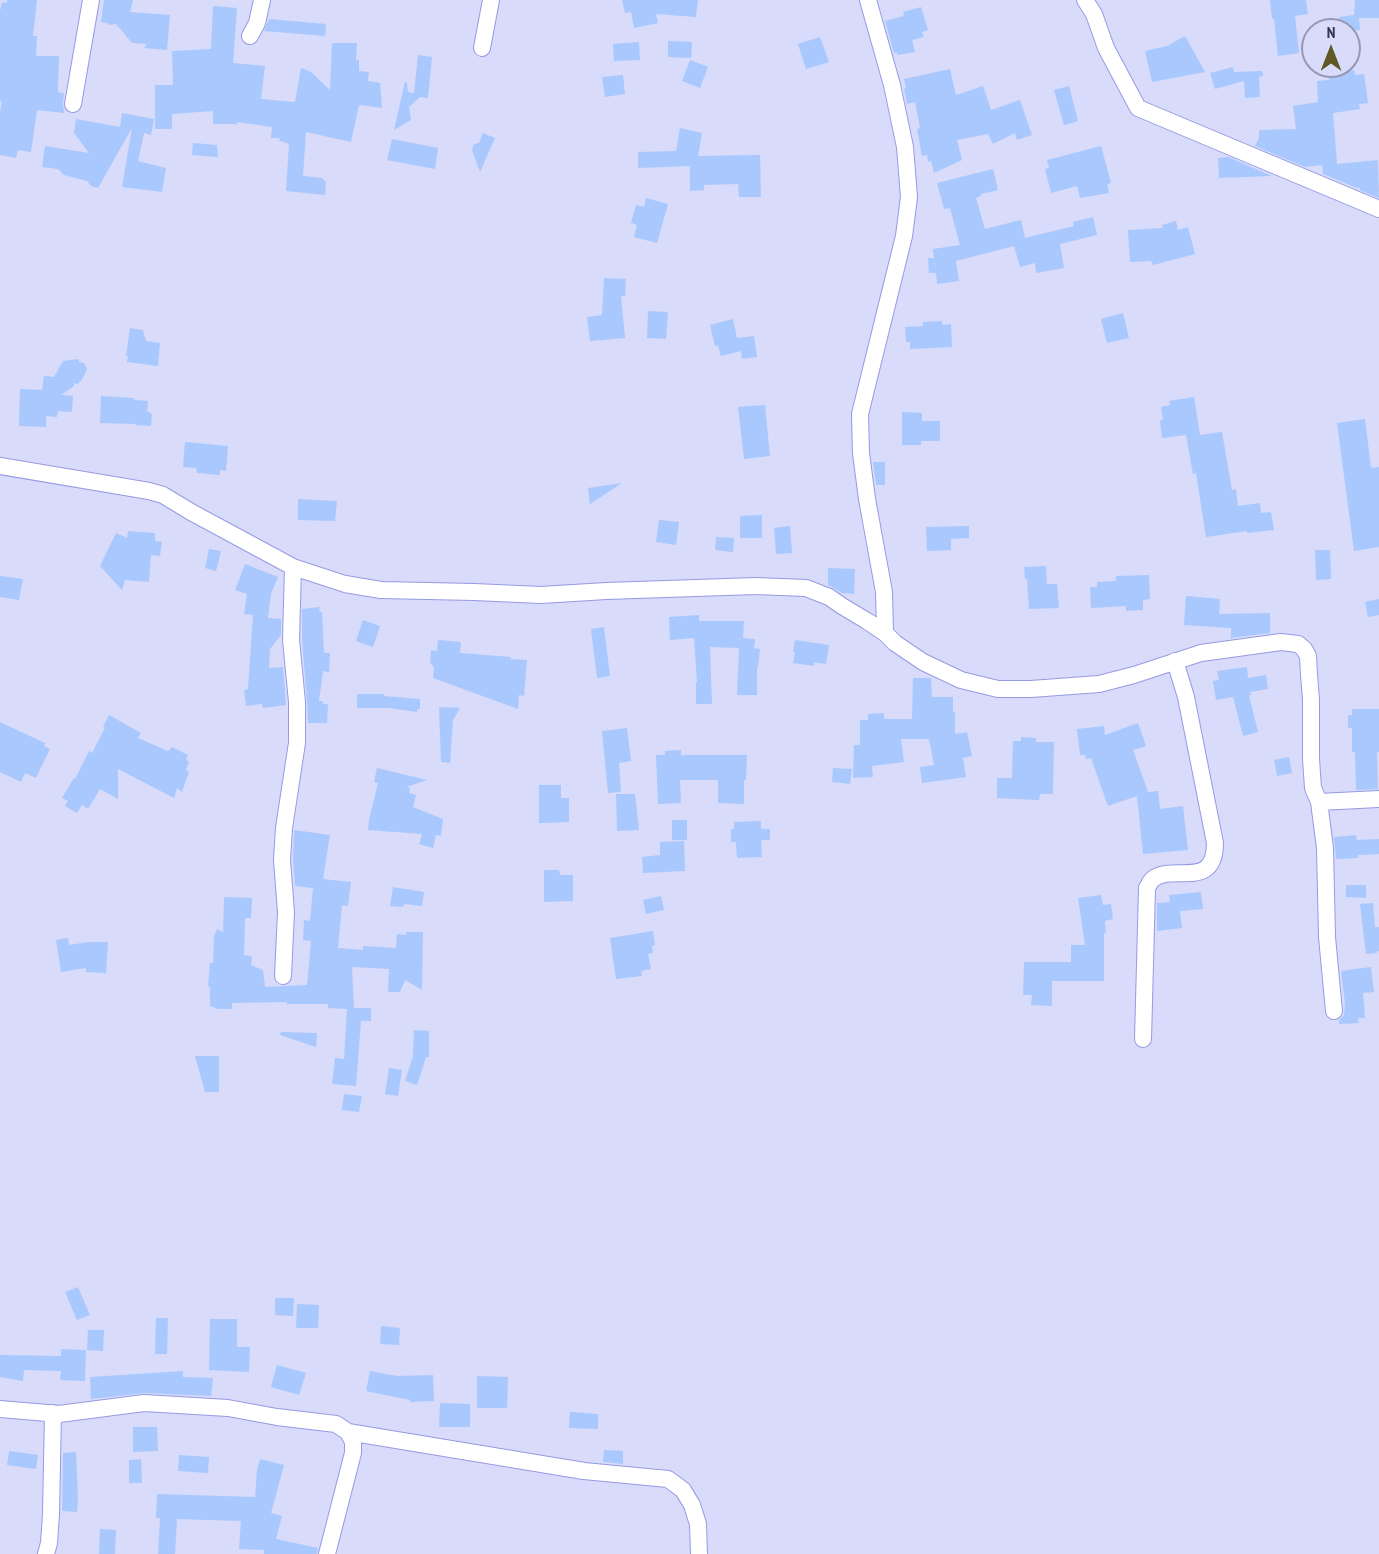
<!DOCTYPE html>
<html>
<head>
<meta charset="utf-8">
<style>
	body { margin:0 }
	#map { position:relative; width:1379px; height:1554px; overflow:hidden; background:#d8dbfa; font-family:"PT Sans Narrow",sans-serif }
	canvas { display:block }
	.north { position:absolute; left:1301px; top:18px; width:60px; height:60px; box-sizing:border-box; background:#d8dbfa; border:2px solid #9698b7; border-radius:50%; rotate:0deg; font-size:16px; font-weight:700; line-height:24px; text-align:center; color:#323452 }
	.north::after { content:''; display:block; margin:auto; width:21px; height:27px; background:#5f5824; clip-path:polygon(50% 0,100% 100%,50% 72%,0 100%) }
</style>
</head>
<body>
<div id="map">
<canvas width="1379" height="1554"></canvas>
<div class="north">N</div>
</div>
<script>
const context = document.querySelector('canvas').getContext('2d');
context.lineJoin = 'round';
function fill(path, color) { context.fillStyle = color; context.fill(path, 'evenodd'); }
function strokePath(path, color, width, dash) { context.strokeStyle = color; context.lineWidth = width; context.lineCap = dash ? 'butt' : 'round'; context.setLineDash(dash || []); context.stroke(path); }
const building = new Path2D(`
	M7 0H37L33 36H37L36 56H59L58 88V92L64 93 63 103 64 113 37 110 31 152 18 150 16 158 0 155V112L2 101H0V11L2 2 7 3Z
	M104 0H133L130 12 170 15 167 50 144 48 147 44 132 43 116 24 110 25 107 23 101 22Z
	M622 0H698L696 17 656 14 658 23 634 28 631 12 625 13Z
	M1270 0H1306L1308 14 1295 16 1299 53 1278 56 1274 19H1272Z
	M1355 0H1379V18H1359L1360 30H1340L1339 17 1354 15Z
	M213 6 237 8 233 63 265 66 261 99 295 102 301 68 311 72 330 90 332 43H357L356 60H359V71L369 72 368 81 380 83 382 108 359 105 351 142 306 132 303 176 322 178 326 182 325 195 286 191 289 144 280 141 279 138H271L272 127 237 122V124H213V111L172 114V129H155V85H173L172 51 211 49Z
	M921 7 928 30 922 32 924 37 912 40 915 52 897 55V52L894 53 885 21 904 16 903 12Z
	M269 19 326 24 325 36 264 31Z
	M1185 36 1205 72 1152 82 1145 51 1167 46Z
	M820 37 829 62 806 69 798 44Z
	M668 41 692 42 691 58 668 57Z
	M639 42 640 60 614 61 613 44Z
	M418 55 432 57 428 98 420 97 409 107 411 120 394 130 405 82 407 83 408 92 414 93Z
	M690 60 708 67 700 88 682 81Z
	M1233 67 1234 72 1262 71 1263 76 1259 77 1260 97 1245 98 1244 81 1215 89 1210 73Z
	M950 69 956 95 983 86 991 110 1020 100 1032 135 1017 140 1015 133 993 144 988 134 957 140 962 160 934 173 931 161 928 162 927 155 922 156 917 129 920 128 915 102 907 104 904 89 906 88 904 79Z
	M1354 70 1355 75 1364 74 1368 103 1359 104 1360 109 1333 113 1337 164 1378 160 1379 198 1360 190V188H1357L1323 174 1322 165 1305 167 1255 146 1259 138V130L1296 129 1293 106 1318 102 1317 81 1329 80 1328 73Z
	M623 75 625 94 605 97 602 77Z
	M1069 86 1078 121 1064 125 1054 90Z
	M122 113 154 119 151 135 144 133 138 161 166 168 162 192 122 187 132 128 98 188 91 186 87 181 64 175 58 169 42 167 45 146 89 153 74 133 76 119 120 127Z
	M680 128 702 133 698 156 760 155 761 197H739L738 184 704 185V190L690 191V166L638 168V152L676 151Z
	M483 133 495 138 480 172 472 150 474 144 479 143Z
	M392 139 438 148 435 169 387 160Z
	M193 143 217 145 218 157 192 155Z
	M1101 146 1111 183 1107 184 1109 193 1080 198 1077 186 1051 193 1045 169 1049 168 1047 160Z
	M1228 157 1272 176 1219 178 1218 158Z
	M993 169 998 190 981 194V196L976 198 985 229 1021 220 1025 238 1074 226 1073 222 1093 217 1097 235 1060 244 1064 268 1036 273 1035 263 1020 267 1014 246 956 261 959 281 937 284 936 273H929L928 258H934L933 249 960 245 950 208 944 209 937 183Z
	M646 198 668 204 657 243 634 237 637 225 631 223 636 205 644 207Z
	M1176 221 1178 230 1188 227 1195 254 1153 265 1151 261 1130 262 1128 230 1163 228 1162 225Z
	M604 278 626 279 625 296H621L625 338 590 341 587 317 602 315Z
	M648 311 668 312 666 339 647 338Z
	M1123 313 1129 338 1107 343 1101 319Z
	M733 319 737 338 754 336 757 357 742 359 741 351 721 356 718 346H715L710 325Z
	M942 321V325L951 324 952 347 910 349V342H906L905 327 923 326V322Z
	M130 328 143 330 146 341 160 343 158 366 127 362 128 356H126Z
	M79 359V362L84 363 87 369 82 380 77 384 74 383V386L61 395 73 396 72 412 58 411 57 417 46 416V427L19 426 20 389 42 390 44 376 54 377 63 361Z
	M101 396 134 398V400L148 401 147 411 152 414 151 426 136 425V424L100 423Z
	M1194 397 1200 435 1222 432 1232 490 1236 489 1238 506 1260 503 1261 513 1271 512 1274 530 1247 533V531L1206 537 1196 473 1193 474 1186 435 1162 438 1160 420H1163L1161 407 1170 405 1169 401Z
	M765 405 770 456 744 459 738 407Z
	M902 412 922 413V421H940V441H921V445H902Z
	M1365 419 1371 468 1379 467V547L1354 551 1337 423Z
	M185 442 228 446 226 471 220 470V475L197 473 196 468 183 467Z
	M873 462H885V485H876Z
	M622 483 590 504 588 488Z
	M298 499 337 501 335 521 298 520Z
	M762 515V538H740V516Z
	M659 520 679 522 676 545 656 542Z
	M790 526 792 553 776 554 774 528Z
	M969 526V538L951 539V550L927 551 926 527Z
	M128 531 155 533V541L162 542 160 556 151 555 149 582 125 580 122 590 100 566 116 533 127 538Z
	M716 537 734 538 733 552 715 550Z
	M209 549 221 551 216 571 205 568Z
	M1315 550H1330L1331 579 1316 580Z
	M245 564 278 577 271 594 268 618 281 619V635L270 649 269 668 283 667 286 705 263 708 262 704 246 706 244 690 248 689 253 615 244 614 247 594 235 590Z
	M1046 566 1047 584H1057L1059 608 1029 609 1027 579H1025L1024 567Z
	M828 568 855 569 854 594 842 593 828 585Z
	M1149 575 1150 599 1143 600V610L1126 611V606L1091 608 1090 587H1097V582L1116 581V576Z
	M0 576 23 579 19 600 0 597Z
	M1186 596 1220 599 1219 614 1270 613V633L1231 638V628L1184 625Z
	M1379 599V615L1368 617 1365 602Z
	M320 607 319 611 322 612 324 653H330L329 672 323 671 319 701H323V704H328L327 723H308L307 701 302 640V609Z
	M699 615V621H744L743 638 755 639 754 648 760 649 758 667H757V695H737L739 648 710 647 712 704H696V682H697L694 638 670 640 669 617Z
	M363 620 380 626 373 647 356 641Z
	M604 627 610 676 597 678 591 629Z
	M438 640 461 642 460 653 511 657 510 659 527 660 524 696 519 695 518 709 433 678 434 667 430 663 431 650 437 651Z
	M795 640 829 645 826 664 814 662V666L793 663 795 653 793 652Z
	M1247 667 1248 678 1266 675 1268 689 1250 692 1251 695H1249L1258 732 1243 736 1233 697 1216 700 1213 681 1219 680 1217 671Z
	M913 678H931L932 697H953V712H955V734L967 732 972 756 963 758 966 777 922 783 920 767 934 765 929 739H901L904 762 872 766 873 777 853 778 854 745H860V720H868V714L884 713V719H912Z
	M357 694H384V696L420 699V709H417V712L389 708H357Z
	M439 707 460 708 453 720 450 763 441 762Z
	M1352 709H1379V752H1377L1378 789 1356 790 1355 752H1352V728H1348V715H1352Z
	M109 715 141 733 138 738 168 751 172 747 188 755 186 760 189 762 186 770 189 772 182 792 177 788 174 798 118 769V799L100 789 88 809 82 805 77 813 65 806 68 801 62 798 74 778 75 779 89 751 92 753 105 728 103 727Z
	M0 722 45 743 44 746 50 749 36 778 25 773 21 782 0 772Z
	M1138 723 1146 746 1133 750 1148 792 1158 791 1160 809 1183 806 1188 850 1143 854 1137 796 1108 806 1091 758 1086 759 1085 755H1080L1077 729 1104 726 1105 735Z
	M627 728 631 761 619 763 621 792 608 793 602 731Z
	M1021 737 1036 738V742H1054L1053 794H1040L1039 800 997 798V778H1012L1013 741H1021Z
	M681 750V755H747L746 780H744V804L718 803V780H680L681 803 658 804 656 755H665V751Z
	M1289 757 1292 773 1277 776 1274 760Z
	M377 768 427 780 407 787 410 788 409 793 416 795 413 807 443 819 441 836 436 835 433 848 419 844 422 834 368 830 369 820 378 783 374 782Z
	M833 768 852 769 850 784 832 782Z
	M539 785H561V798H569V822L539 823Z
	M616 794H635L639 830 617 831Z
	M672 820H687V840H672Z
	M761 821V829H770V840H761L762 857 737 858 736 842H731V829H734V822Z
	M294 830 330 835 323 879 351 882 348 906 342 905 338 948 363 950V946L396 948 397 934 406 935V932H423L422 990 405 980 400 992H388L389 969 352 967 354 1008H371V1021H361L356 1086 332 1084 335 1058 344 1059 347 1009 328 1008V1004H287V1002L232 1003V1009H218L210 1006V987H208L210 963H213L214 936 217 929 223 932 224 897 252 898 251 918H245L244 955 252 956 251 965 263 970 265 987 307 985 311 941 303 940 304 920 310 921 313 888 295 886 293 860Z
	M1356 835 1357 840 1379 839V854L1358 855V858L1336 859 1334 837Z
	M684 841 685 871 643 873 642 857 660 855V842Z
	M544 870H559L560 875H573V901L544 902Z
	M1346 885H1366V898L1346 897Z
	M393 887 424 892 422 906 405 904 402 907 390 906Z
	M1201 892 1203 909 1180 911 1182 928 1157 931V903L1170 902 1169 895Z
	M1101 895 1103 905 1111 904 1113 919 1105 921 1106 933H1104V981H1052V1006L1031 1005 1032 995H1023L1024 962H1071V945H1085L1078 898Z
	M661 896 664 910 646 914 643 900Z
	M1373 903 1375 927H1379V951H1377V953L1366 954 1360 904Z
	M653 931 655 945 652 946 653 953 648 954 651 969 641 971 642 976 616 979 610 938Z
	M68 938 69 945 89 942H108L106 973 86 972V968L61 972 56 940Z
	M1371 967 1374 992 1363 993 1365 1018H1358L1359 1023 1339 1024V1020L1344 1015 1345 1004 1341 971Z
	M414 1030 429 1031V1057H426L417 1085 405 1081 413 1056Z
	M281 1032 317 1033 316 1047 280 1035Z
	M195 1056H219V1092H205Z
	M389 1068 402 1070 398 1096 385 1094Z
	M344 1094 362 1096 359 1112 342 1110Z
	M78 1287 90 1315 77 1320 65 1292Z
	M275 1298H294L293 1316 275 1315Z
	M297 1304 319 1305 318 1328H296Z
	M156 1318H168L167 1354H155Z
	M210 1319H237V1347H250L249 1372 209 1370Z
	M381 1326 400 1328 399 1345 380 1344Z
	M88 1330H104L103 1351 87 1350Z
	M61 1349 86 1350 85 1381 60 1380 61 1371 24 1370 23 1381 0 1377V1355L61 1356Z
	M277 1365 306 1373 299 1395 271 1387Z
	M183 1371V1377L213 1378 211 1396 144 1393 91 1399 90 1377Z
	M370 1371 397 1376 433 1375 434 1401 410 1402V1400L366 1391Z
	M477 1376 508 1377 507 1408H477Z
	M440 1403 470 1404V1427H439Z
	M570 1412 598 1414V1429L569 1428Z
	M133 1427H157L158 1451 133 1452Z
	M604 1450 623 1451V1464L603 1462Z
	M9 1451 38 1455 36 1469 7 1465Z
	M76 1452 78 1498 77 1512 62 1511 63 1453Z
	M179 1455 209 1457 208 1473 178 1471Z
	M141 1459 142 1483H129V1460Z
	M260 1459 284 1465 271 1513 282 1516 276 1539 318 1548 317 1554H264V1550L239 1549 241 1521 177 1519 175 1554H158L160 1518H156L157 1494 255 1497 257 1470Z
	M100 1529 116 1530 115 1554H99Z`);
const minor = new Path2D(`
	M868 0 892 85 905 147 909 197 904 236 860 414 861 453 867 499 884 592 885 633
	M1085 0 1094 14 1106 48 1138 108 1379 209
	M250 36 257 23 262 0
	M482 48 491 0
	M73 104 91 0
	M0 466 149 491 163 495 191 512 293 567 345 584 381 590 474 592 541 595 606 591 756 586 806 588 829 597 842 606 867 621 885 633 895 643 923 662 961 680 998 689H1031L1099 684 1134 675 1201 653 1281 642 1298 644 1304 649 1308 656 1309 675 1311 699V759L1313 788 1319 802 1325 848 1327 937 1334 1011
	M1319 802 1379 799
	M283 976 286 912 282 860 284 828 297 743V702L291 640 293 567
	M1143 1039 1147 888C1149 885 1150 881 1153 879 1173 863 1215 891 1215 843L1186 697 1175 661
	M0 1409 59 1414 144 1403 228 1408 277 1417 336 1424 348 1432 353 1442V1453L327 1554
	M348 1432 584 1471 668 1479 683 1490 692 1505 698 1524 699 1554
	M46 1554 49 1543 51 1514 53 1413`);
fill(building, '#a8c8fe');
strokePath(minor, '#969ae3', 18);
strokePath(minor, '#fff', 16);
</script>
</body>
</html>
